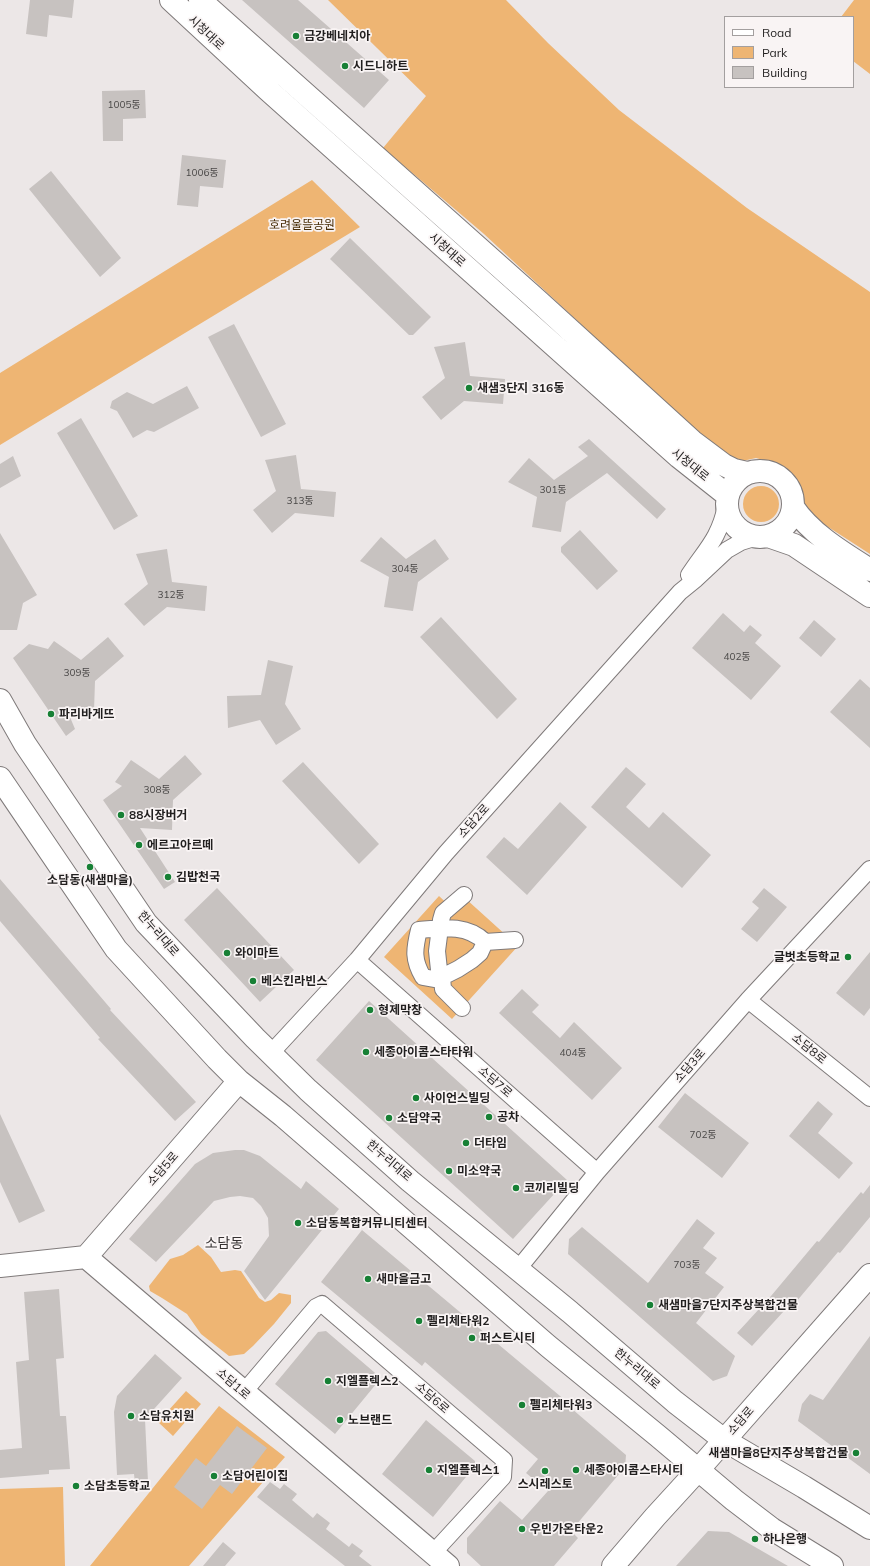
<!DOCTYPE html>
<html>
<head>
<meta charset="utf-8">
<style>
	body { margin:0 }
	#map { position:relative; width:870px; height:1566px; overflow:hidden; background:#ece7e7; font-family:Mulish,sans-serif }
	canvas { display:block }
	.legend { position:absolute; left:724px; top:16px; width:130px; height:72px; box-sizing:border-box; background:#f9f4f4; border:1px solid #a39f9f; margin:0; padding:5px 7px; list-style:none; font-size:12px; color:#211f1f }
	.legend li { display:flex; align-items:center; gap:8px; height:20px }
	.legend b { width:20px; border:1px solid #a39f9f }
</style>
</head>
<body>
<div id="map">
<canvas width="870" height="1566"></canvas>
<ul class="legend">
<li><b style="height:5px;background:#fff"></b>Road</li>
<li><b style="height:11px;background:#eeb573"></b>Park</li>
<li><b style="height:11px;background:#c7c2c0"></b>Building</li>
</ul>
</div>
<script>
const context = document.querySelector('canvas').getContext('2d');
context.lineJoin = 'round';
function fill(path, color) { context.fillStyle = color; context.fill(path, 'evenodd'); }
function strokePath(path, color, width, dash) { context.strokeStyle = color; context.lineWidth = width; context.lineCap = dash ? 'butt' : 'round'; context.setLineDash(dash || []); context.stroke(path); }
function label(font, color, halo, rows, align = 'center') {
  context.font = font + ' Mulish,"Noto Sans KR",sans-serif'; context.lineWidth = 3.5; context.setLineDash([]); context.textBaseline = 'middle'; context.strokeStyle = halo; context.fillStyle = color; for (const [text, x, y, turn = 0] of rows) {
    context.save(); context.translate(x, y); context.rotate((+turn || 0) * Math.PI / 180); context.textAlign = isNaN(turn) ? turn : align; if (halo) context.strokeText(text, 0, 0); context.fillText(text, 0, 0); context.restore();
  }
}
const green = new Path2D(`
	M328 0H506L548 43 619 110 747 208 870 292V554L808 514 798 485 780 465 756 458 738 462 715 449 484 234 383 148 426 96Z
	M854 0H870V74L853 61V17H841Z
	M312 180 360 227 0 445V373Z
	M743 504a18 18 0 1 1 36 0a18 18 0 1 1-36 0Z
	M439 896 455 911 466 899 518 946 452 1019 384 957Z
	M198 1245 211 1257 221 1272 235 1270 241 1271 259 1298 265 1302 271 1300 279 1293 291 1295V1303L274 1324 253 1346 244 1354 229 1356 201 1334 187 1314 162 1298 150 1291 149 1286 170 1259 183 1255Z
	M186 1391 201 1404 173 1436 158 1422Z
	M219 1406 285 1457 189 1566H90Z
	M63 1487 65 1566H0V1489Z`);
const building = new Path2D(`
	M30 0H74L72 18 49 15 47 37 26 34Z
	M242 0H298L389 80 364 108Z
	M145 90 146 118 123 119V141H103L102 91Z
	M182 155 226 160 223 188 200 186 198 207 177 205Z
	M51 171 121 258 100 277 29 189Z
	M350 238 431 317 413 335H409L330 259Z
	M234 324 286 424 261 437 208 337Z
	M465 342 470 376 505 379 503 404 464 401 441 420 422 397 445 378 434 347Z
	M187 386 199 408 154 432 147 430 133 438 117 411 110 408 112 401 127 392 153 404Z
	M81 418 138 516 114 530 57 433Z
	M589 439 666 509 657 519 607 473 566 502 561 532 532 527 537 497 508 482 529 458 554 480 588 456 578 447Z
	M296 455 301 489 336 492 334 517 295 513 272 533 253 510 276 491 265 460Z
	M13 456 21 476 0 488V464Z
	M580 530 618 571 597 590 561 552V547Z
	M0 533 37 595 23 603 17 630H0Z
	M381 537 406 559 435 539 449 559 418 582 413 611 384 607 389 577 360 561Z
	M167 549 172 582 207 586 205 611 167 607 144 626 124 604 148 584 136 554Z
	M723 613 744 632 750 625 762 635 755 643 781 666 751 700 692 648Z
	M441 617 517 699 497 719 420 637Z
	M814 620 836 639 821 657 799 638Z
	M108 637 124 656 95 681 94 711 67 710 75 729 66 736 13 658 29 644 48 649 54 641 81 660Z
	M268 660 293 666 285 704 301 729 276 745 260 720 228 728 227 696 261 695Z
	M860 679 870 688V748L830 712Z
	M185 755 202 774 173 800 172 830 140 828 175 882 164 889 103 800 122 786 115 782 131 760 159 779Z
	M303 762 379 844 359 864 282 781Z
	M626 767 646 784 626 807 649 828 663 812 711 855 682 888 591 807Z
	M560 802 587 827 527 895 486 857 504 837 518 849Z
	M0 879 111 1009 110 1010 196 1102 175 1121 98 1039 100 1038 0 921Z
	M217 888 294 970 260 1002 184 920Z
	M764 888 787 907 757 942 741 929 759 908 752 902Z
	M870 952V1008L864 1016 836 993Z
	M522 989 539 1005 532 1012 560 1038 574 1022 622 1068 592 1100 499 1013Z
	M369 1001 567 1180 513 1239 316 1060Z
	M685 1093 749 1143 722 1178 658 1127Z
	M818 1101 833 1114 818 1133 853 1163 839 1179 789 1136Z
	M0 1114 45 1211 19 1223 0 1182Z
	M235 1150H244L260 1156 301 1189 306 1181 339 1209 265 1300 244 1271 269 1236 268 1218 261 1206 253 1198 240 1196 230 1197 214 1201 156 1262 129 1239 195 1164 213 1153Z
	M870 1185V1217L840 1253 838 1252 796 1302 794 1300 752 1346 737 1333 771 1296 817 1241 819 1242 861 1192 863 1194Z
	M697 1219 715 1233 703 1248 717 1258 705 1273 724 1287 696 1323 735 1356 727 1376 713 1381 568 1254 569 1239 582 1227 648 1283Z
	M362 1230 566 1401 565 1403 626 1455 625 1467 571 1531 578 1538 554 1566H481L467 1553V1538L500 1501 522 1520 548 1491 526 1473 538 1459 425 1362 422 1366 321 1282Z
	M59 1289 64 1358 56 1359 60 1416H66L70 1469 49 1470V1474L0 1478V1450L22 1448 16 1362 29 1360 24 1292Z
	M326 1331 381 1378 335 1434 275 1384 318 1332Z
	M870 1336V1474L798 1421 802 1404 810 1394 823 1400Z
	M155 1354 182 1378 145 1419 148 1482 135 1483 134 1474 117 1475 114 1412 117 1396Z
	M426 1420 475 1461V1466L433 1517 382 1474Z
	M237 1426 267 1448 232 1494 220 1485 202 1509 174 1487 196 1458 206 1466Z
	M270 1482 280 1489 284 1484 297 1494 292 1500 313 1518 317 1513 330 1523 326 1529 349 1547 352 1543 363 1551 359 1556 372 1566H345L257 1497Z
	M708 1531 729 1532 788 1566H676Z
	M223 1542 236 1553 225 1566H203Z`);
const street = new Path2D(`
	M689 575C706 549 719 539 726 506
	M485 942 480 953 472 960 458 969 442 977 434 979 423 977C413 960 414 950 419 930 442 928 467 924 485 942L515 940
	M357 960 597 1172
	M748 1000 870 1098
	M462 1008 443 989 442 977 439 970 437 951 441 920 443 913 464 895
	M271 1053 357 960 446 853 680 592 696 579 727 550 741 542 757 537
	M518 1269 597 1172 748 1000 870 869
	M243 1393 316 1307 322 1304 504 1460 503 1477 433 1553`);
const secondary = new Path2D(`
	M171 0 268 90 679 457 727 495
	M200 0 537 300 692 441 724 465 734 470 747 473
	M727 504a33 33 0 1 1 66 0a33 33 0 1 1-66 0Z
	M793 507C811 534 843 553 870 570
	M768 536 794 545 870 596
	M0 700 25 744 146 923 255 1038 308 1090 410 1181 570 1312 675 1402 724 1440 804 1487 870 1528
	M0 778 116 949 217 1059 239 1081 283 1116 548 1346 658 1436 734 1500 772 1529 832 1566
	M86 1257 239 1081
	M0 1266 86 1257 448 1566
	M613 1566 655 1517 698 1470 870 1275`);
const markers = [
	[296,36,4,"#178035"],
	[345,66,4,"#178035"],
	[469,388,4,"#178035"],
	[51,714,4,"#178035"],
	[121,815,4,"#178035"],
	[139,845,4,"#178035"],
	[90,867,4,"#178035"],
	[168,877,4,"#178035"],
	[227,953,4,"#178035"],
	[848,957,4,"#178035"],
	[253,981,4,"#178035"],
	[370,1010,4,"#178035"],
	[366,1052,4,"#178035"],
	[416,1098,4,"#178035"],
	[489,1117,4,"#178035"],
	[389,1118,4,"#178035"],
	[466,1143,4,"#178035"],
	[449,1171,4,"#178035"],
	[516,1188,4,"#178035"],
	[298,1223,4,"#178035"],
	[368,1279,4,"#178035"],
	[650,1305,4,"#178035"],
	[419,1321,4,"#178035"],
	[472,1338,4,"#178035"],
	[328,1381,4,"#178035"],
	[522,1405,4,"#178035"],
	[131,1416,4,"#178035"],
	[340,1420,4,"#178035"],
	[856,1453,4,"#178035"],
	[429,1470,4,"#178035"],
	[576,1470,4,"#178035"],
	[545,1471,4,"#178035"],
	[214,1476,4,"#178035"],
	[76,1486,4,"#178035"],
	[522,1529,4,"#178035"],
	[755,1539,4,"#178035"]
];
const numberNames = [
	["1005동",124,105],
	["1006동",202,173],
	["301동",553,490],
	["313동",300,501],
	["304동",405,569],
	["312동",171,595],
	["402동",737,657],
	["309동",77,673],
	["308동",157,790],
	["404동",573,1053],
	["702동",703,1135],
	["703동",687,1265]
];
const streetNames = [
	["시청대로",206,33,43],
	["시청대로",447,250,42],
	["시청대로",690,465,39],
	["소담2로",474,821,-48],
	["한누리대로",158,934,49],
	["소담8로",809,1049,39],
	["소담3로",690,1066,-49],
	["소담7로",495,1082,41],
	["한누리대로",389,1161,41],
	["소담5로",163,1169,-49],
	["한누리대로",637,1369,40],
	["소담1로",233,1384,41],
	["소담6로",432,1398,41],
	["소담로",741,1421,-49]
];
const poiNames = [
	["금강베네치아",304,36],
	["시드니하트",353,66],
	["새샘3단지 316동",477,388],
	["파리바게뜨",59,714],
	["88시장버거",129,815],
	["에르고아르떼",147,845],
	["김밥천국",176,877],
	["소담동(새샘마을)",90,880,"center"],
	["와이마트",235,953],
	["글벗초등학교",840,957,"right"],
	["베스킨라빈스",261,981],
	["형제막창",378,1010],
	["세종아이콤스타타워",374,1052],
	["사이언스빌딩",424,1098],
	["공차",497,1117],
	["소담약국",397,1118],
	["더타임",474,1143],
	["미소약국",457,1171],
	["코끼리빌딩",524,1188],
	["소담동복합커뮤니티센터",306,1223],
	["새마을금고",376,1279],
	["새샘마을7단지주상복합건물",658,1305],
	["펠리체타워2",427,1321],
	["퍼스트시티",480,1338],
	["지엘플렉스2",336,1381],
	["펠리체타워3",530,1405],
	["소담유치원",139,1416],
	["노브랜드",348,1420],
	["새샘마을8단지주상복합건물",848,1453,"right"],
	["지엘플렉스1",437,1470],
	["세종아이콤스타시티",584,1470],
	["소담어린이집",222,1476],
	["스시레스토",545,1484,"center"],
	["소담초등학교",84,1486],
	["우빈가온타운2",530,1529],
	["하나은행",763,1539]
];
const parkNames = [
	["호려울뜰공원",302,225]
];
const quarterNames = [
	["소담동",224,1244]
];
fill(green, '#eeb573');
fill(building, '#c7c2c0');
strokePath(street, '#7f7a7a', 18);
strokePath(secondary, '#7f7a7a', 24);
strokePath(street, '#fff', 16);
strokePath(secondary, '#fff', 22);
for (const [x, y, r, color] of markers) { const dot = new Path2D(); dot.arc(x, y, r, 0, 2 * Math.PI); context.fillStyle = color; context.fill(dot); strokePath(dot, '#f9f4f4', 1.5); }
label('10px', '#4a4847', null, numberNames);
label('12px', '#211f1f', '#f9f4f4', streetNames);
label('bold 12px', '#211f1f', '#f9f4f4', poiNames, 'left');
label('12px', '#492e08', '#f9f4f4', parkNames);
label('14px', '#363232', '#f9f4f4', quarterNames);
</script>
</body>
</html>
